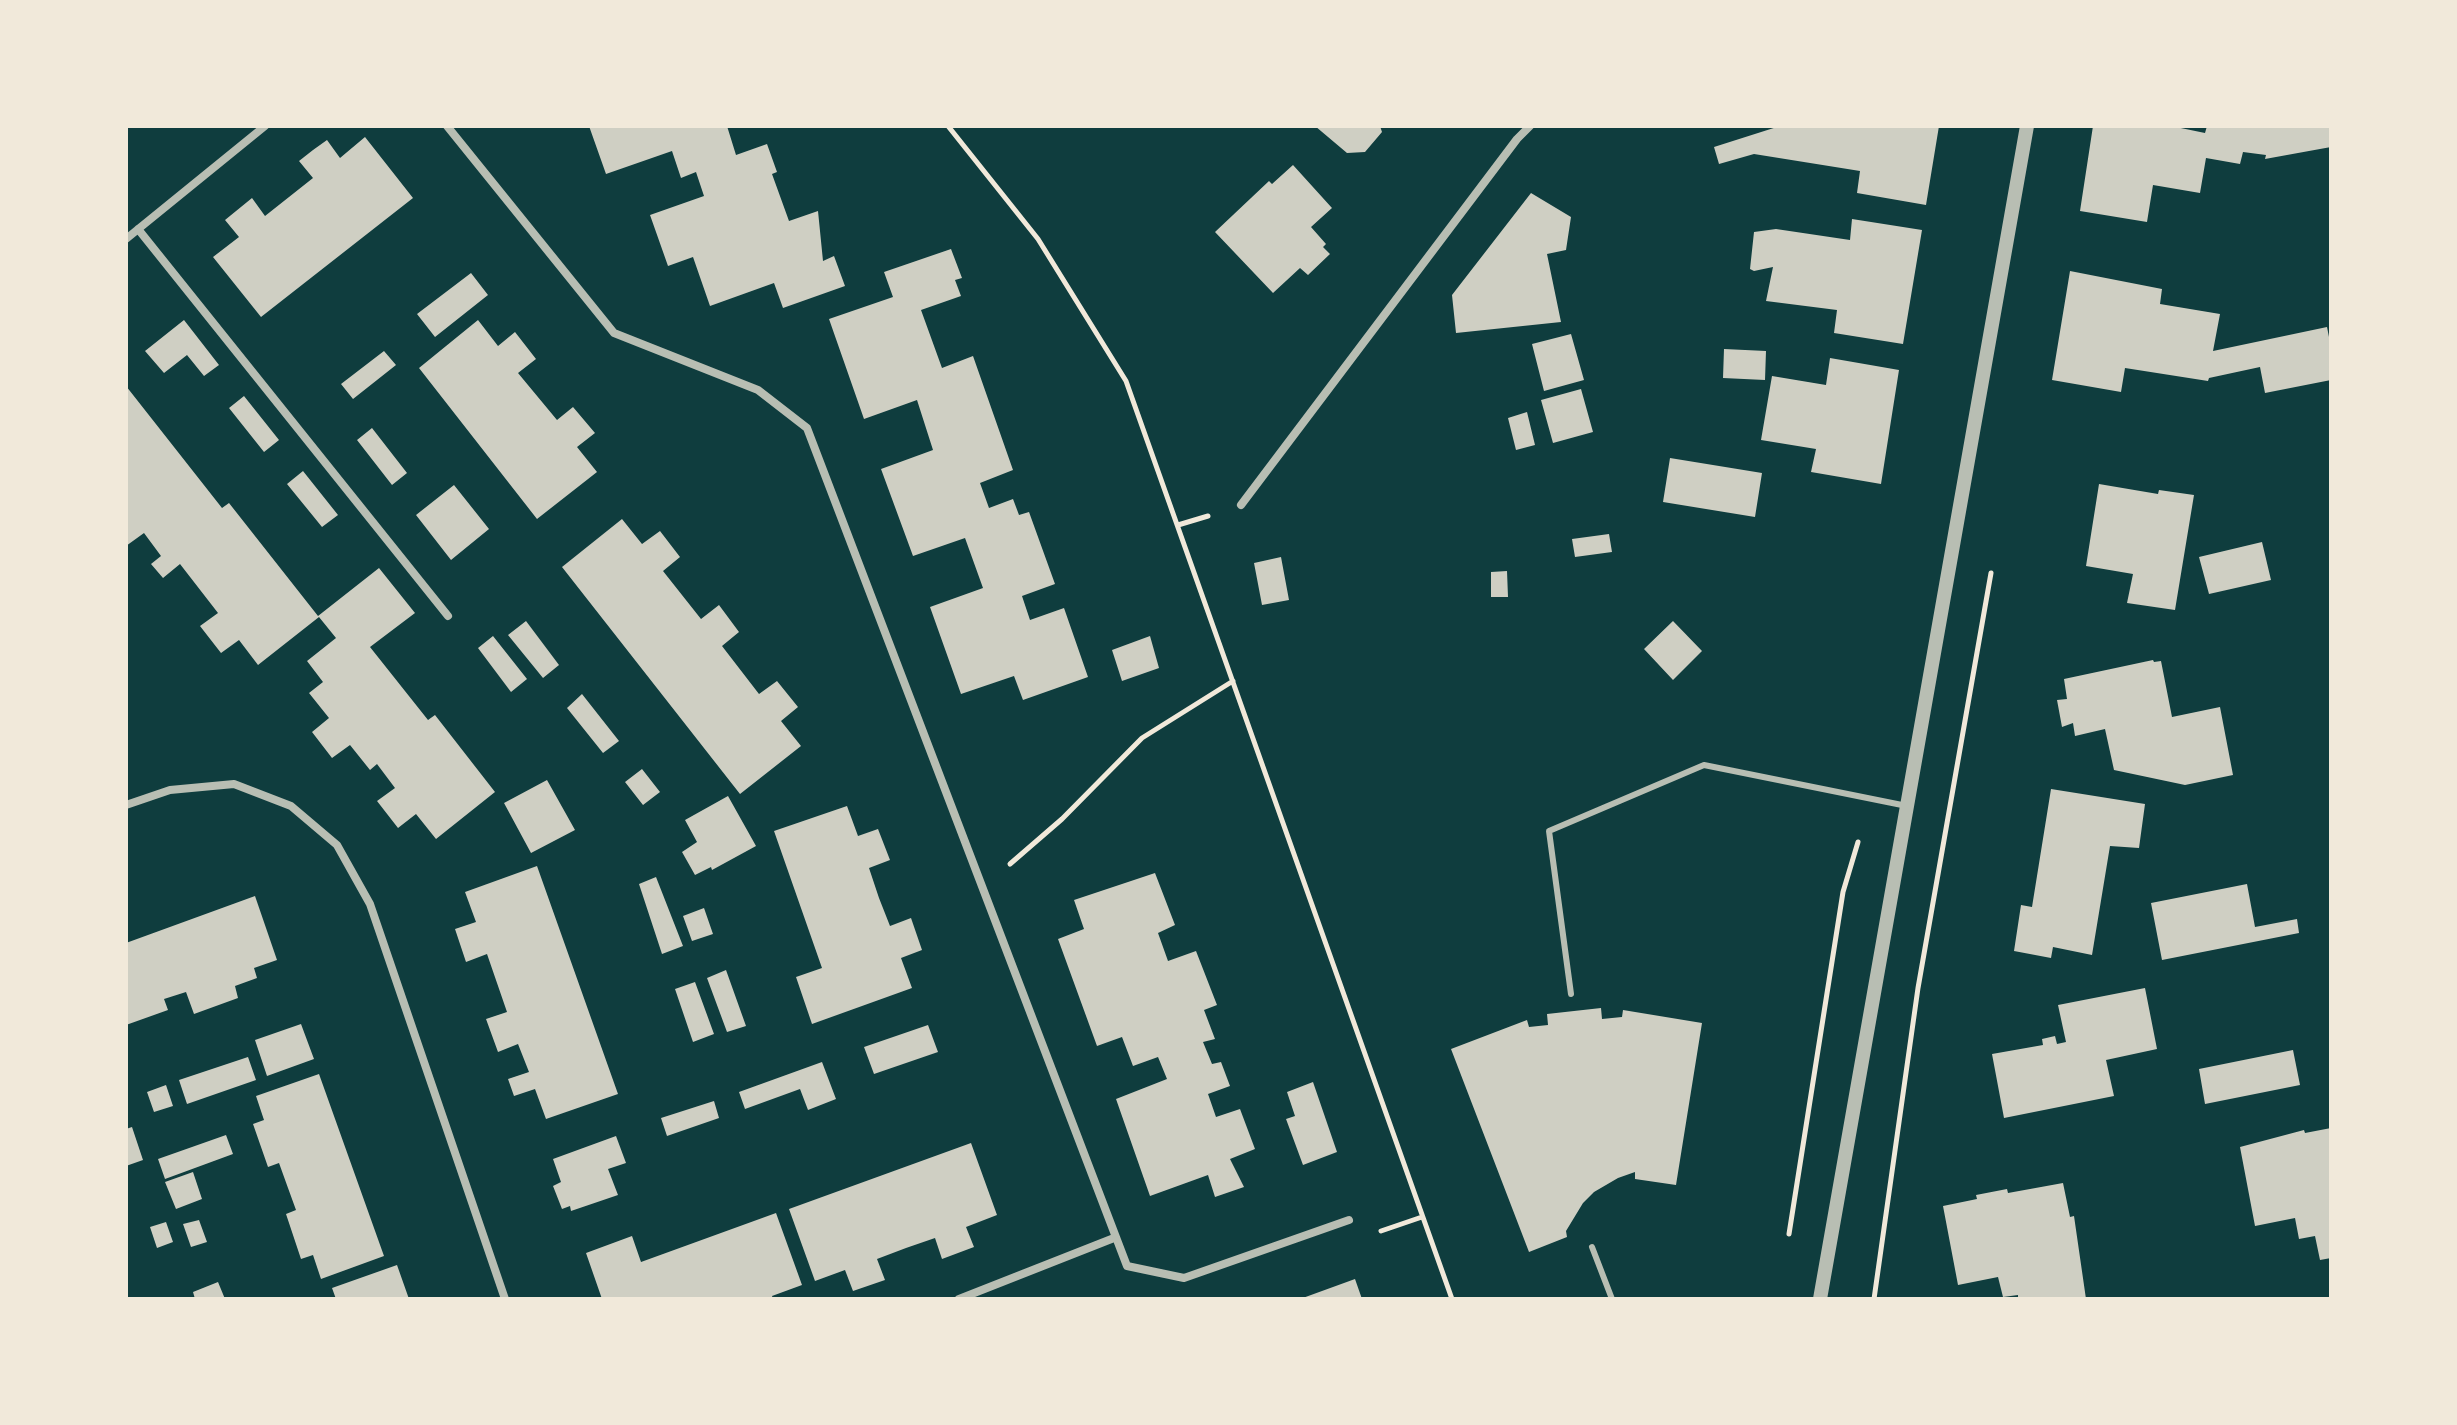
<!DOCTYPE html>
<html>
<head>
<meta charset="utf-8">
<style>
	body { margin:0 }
	#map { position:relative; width:2457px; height:1425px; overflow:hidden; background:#0f3d3e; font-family:Karla,sans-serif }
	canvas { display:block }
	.frame { position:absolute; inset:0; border:128px solid #f1e9da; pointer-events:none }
</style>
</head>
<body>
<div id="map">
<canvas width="2457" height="1425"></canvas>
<div class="frame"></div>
</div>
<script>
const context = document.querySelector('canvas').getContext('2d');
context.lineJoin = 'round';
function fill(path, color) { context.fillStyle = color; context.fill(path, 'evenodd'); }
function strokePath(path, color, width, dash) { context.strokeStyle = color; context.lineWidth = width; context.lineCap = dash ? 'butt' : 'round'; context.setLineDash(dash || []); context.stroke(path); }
const building = new Path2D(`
	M589 126H727L736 155 767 144 777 172 772 174 789 221 818 211 823 261 834 256 845 286 783 308 774 283 710 306 693 257 668 266 650 215 704 196 696 172 681 178 672 151 606 174Z
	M1315 126H1380L1382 132 1365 152 1347 153Z
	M1780 126H1939L1926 205 1857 193 1860 171 1754 154 1719 164 1714 147Z
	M2093 126H2171L2205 133 2207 126H2331V147L2265 159 2266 155 2243 152 2240 164 2206 158 2200 193 2153 185 2147 222 2080 211Z
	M365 137 413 198 261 317 213 257 239 237 225 220 252 198 265 216 313 178 299 161 313 150 327 140 340 158Z
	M1293 165 1332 208 1311 227 1326 244 1323 247 1330 254 1308 275 1300 268 1273 293 1215 232 1269 181 1272 184Z
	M1531 193 1571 217 1566 250 1547 254 1561 322 1456 333 1452 295Z
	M1852 219 1922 230 1903 344 1834 333 1837 310 1766 301 1773 267 1754 271 1750 269 1754 232 1776 229 1850 240Z
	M951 249 962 278 955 280 961 296 921 310 942 368 973 356 1013 470 980 483 989 508 1013 499 1019 515 1029 512 1055 584 1022 596 1030 620 1064 608 1088 677 1023 700 1014 676 961 694 930 607 983 588 965 538 913 556 881 469 933 450 917 400 864 419 829 319 893 297 884 272Z
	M2070 271 2162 289 2160 304 2220 314 2213 351 2327 327 2331 347V380L2265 393 2260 367 2209 378 2208 381 2125 368 2121 392 2052 380Z
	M471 273 488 295 435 337 417 314Z
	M184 320 219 365 204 376 187 355 164 373 145 351Z
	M478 320 498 346 515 332 536 359 518 373 557 420 573 407 595 433 577 447 597 472 537 519 419 368Z
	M1571 334 1584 380 1544 391 1532 344Z
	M1724 349 1766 351 1765 380 1723 378Z
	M384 351 396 365 353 399 341 384Z
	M1830 358 1899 370 1881 484 1811 472 1816 449 1761 440 1772 376 1826 385Z
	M126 386 222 508 229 503 318 616 379 568 415 613 370 647 428 720 435 715 495 792 436 839 416 814 398 828 377 801 395 788 377 764 370 770 350 745 332 758 312 732 329 718 309 693 323 682 307 661 336 638 319 617 258 665 239 640 221 653 200 626 218 613 180 564 163 578 151 564 161 556 144 533 126 546Z
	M1581 389 1593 432 1553 443 1541 400Z
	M244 396 279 440 264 452 229 408Z
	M1527 412 1535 445 1516 450 1508 418Z
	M372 428 407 473 392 485 357 440Z
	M1670 458 1762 473 1755 517 1663 502Z
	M303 471 338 515 322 527 287 484Z
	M2099 484 2158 494 2159 490 2194 495 2175 610 2127 603 2133 574 2086 566Z
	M454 485 489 529 451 560 416 515Z
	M622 519 642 544 660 531 680 557 663 571 701 619 719 605 739 632 722 646 759 694 777 681 798 707 781 721 801 746 740 794 562 567Z
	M1609 534 1612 552 1575 557 1572 539Z
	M2262 542 2271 580 2209 594 2199 557Z
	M1281 557 1289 600 1262 605 1254 563Z
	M1507 571 1508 597H1491V572Z
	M526 621 559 665 543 678 508 635Z
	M1673 621 1702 651 1673 680 1644 649Z
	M493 636 527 679 511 692 478 648Z
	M1150 636 1159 668 1122 681 1112 650Z
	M2153 660 2154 662 2161 661 2172 717 2220 707 2233 775 2185 785 2114 770 2105 729 2075 736 2073 723 2062 727 2057 700 2067 699 2064 679Z
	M582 694 619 741 603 753 567 708Z
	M642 769 660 792 643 805 625 782Z
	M547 780 575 830 531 853 504 803Z
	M2051 789 2145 804 2139 848 2110 846 2092 955 2053 947 2051 958 2014 951 2021 905 2032 907Z
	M728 796 756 846 712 870 711 867 695 875 682 852 697 842 685 820Z
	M847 806 858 836 878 829 890 860 869 868 879 898 890 926 911 918 922 950 901 958 912 988 812 1024 796 977 822 968 774 831Z
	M537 866 618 1094 546 1119 535 1089 514 1096 508 1079 529 1072 518 1044 498 1052 486 1019 507 1012 487 954 466 962 455 929 476 922 465 892Z
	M1155 873 1175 925 1158 933 1168 961 1196 951 1217 1005 1204 1010 1215 1039 1203 1042 1212 1064 1221 1062 1230 1086 1208 1094 1216 1117 1240 1109 1255 1149 1230 1159 1244 1187 1215 1197 1208 1175 1150 1196 1116 1099 1167 1079 1158 1057 1133 1066 1122 1037 1097 1046 1058 939 1084 929 1074 900Z
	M656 877 683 946 662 954 639 884Z
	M2247 884 2255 927 2297 919 2299 933 2162 960 2151 903Z
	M255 896 277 960 254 968 257 978 235 986 238 998 194 1014 186 992 164 999 168 1010 126 1025V943Z
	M704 908 713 934 692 941 683 916Z
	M726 970 746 1026 727 1032 707 978Z
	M695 982 714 1034 693 1042 675 989Z
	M2145 988 2157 1049 2106 1060 2114 1096 2004 1118 1992 1054 2043 1045 2042 1039 2055 1036 2057 1044 2066 1042 2058 1005Z
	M1601 1008 1602 1019 1622 1017 1623 1010 1702 1023 1676 1185 1635 1179V1172L1618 1178 1594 1192 1583 1203 1566 1231 1567 1237 1529 1252 1451 1049 1527 1020 1529 1027 1548 1025 1547 1014Z
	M301 1024 314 1059 267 1076 255 1040Z
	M928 1025 938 1052 874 1074 864 1047Z
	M2293 1050 2300 1085 2205 1104 2199 1069Z
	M248 1057 256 1080 187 1104 179 1080Z
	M822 1062 836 1099 808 1110 800 1089 745 1109 739 1092Z
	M319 1074 384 1256 321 1279 313 1255 301 1259 286 1214 296 1210 288 1188 279 1163 268 1167 253 1124 264 1120 256 1096Z
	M1313 1082 1337 1152 1303 1165 1286 1119 1295 1116 1287 1092Z
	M166 1085 173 1106 154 1112 147 1092Z
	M714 1101 719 1118 667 1136 661 1118Z
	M132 1127 143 1160 126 1166V1129Z
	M2331 1128V1258L2320 1260 2315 1236 2299 1239 2295 1218 2255 1226 2240 1147 2304 1130 2305 1133Z
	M226 1135 233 1154 165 1179 158 1159Z
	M616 1136 626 1163 608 1169 618 1195 571 1211 570 1206 562 1209 553 1186 561 1182 553 1159Z
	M971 1143 997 1215 966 1227 974 1247 942 1259 935 1238 906 1248 877 1259 885 1280 853 1291 845 1270 815 1281 789 1209Z
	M193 1172 202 1199 176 1209 165 1182Z
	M2063 1183 2070 1217 2074 1216 2086 1299H2018V1295L2003 1297 1998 1277 1958 1285 1943 1206 1977 1199 1976 1195 2007 1189 2008 1193Z
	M776 1213 802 1285 772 1296 773 1299H602L586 1253 632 1236 641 1262Z
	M199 1220 207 1242 191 1247 183 1224Z
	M166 1222 173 1242 157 1248 150 1227Z
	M397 1265 409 1299H336L332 1288Z
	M1355 1279 1362 1299H1300Z
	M218 1282 225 1299H195L193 1292Z`);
const path = new Path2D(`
	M948 126 1038 239 1126 381 1452 1299
	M1178 525 1208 516
	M1010 864 1062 819 1142 738 1233 681
	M1381 1231 1422 1217
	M1789 1234 1843 892 1858 842
	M1874 1299 1918 988 1991 573`);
const service = new Path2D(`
	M1571 994 1549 831 1704 765 1907 806
	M1592 1247 1612 1299`);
const minor = new Path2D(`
	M447 126 614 333 758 390 807 428 1127 1266 1184 1278 1349 1220
	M138 229 448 616
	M126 239 265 126
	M1241 505 1517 139 1530 126
	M126 805 170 790 234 784 291 806 337 845 370 904 505 1299
	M959 1299 1114 1238`);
const tertiary = new Path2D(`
	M1820 1299 2027 126`);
fill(building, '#cfcfc3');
strokePath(path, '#f1e9da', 5);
strokePath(service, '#b8beb3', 6);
strokePath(minor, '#b8beb3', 8);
strokePath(tertiary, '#b8beb3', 14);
</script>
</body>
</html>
